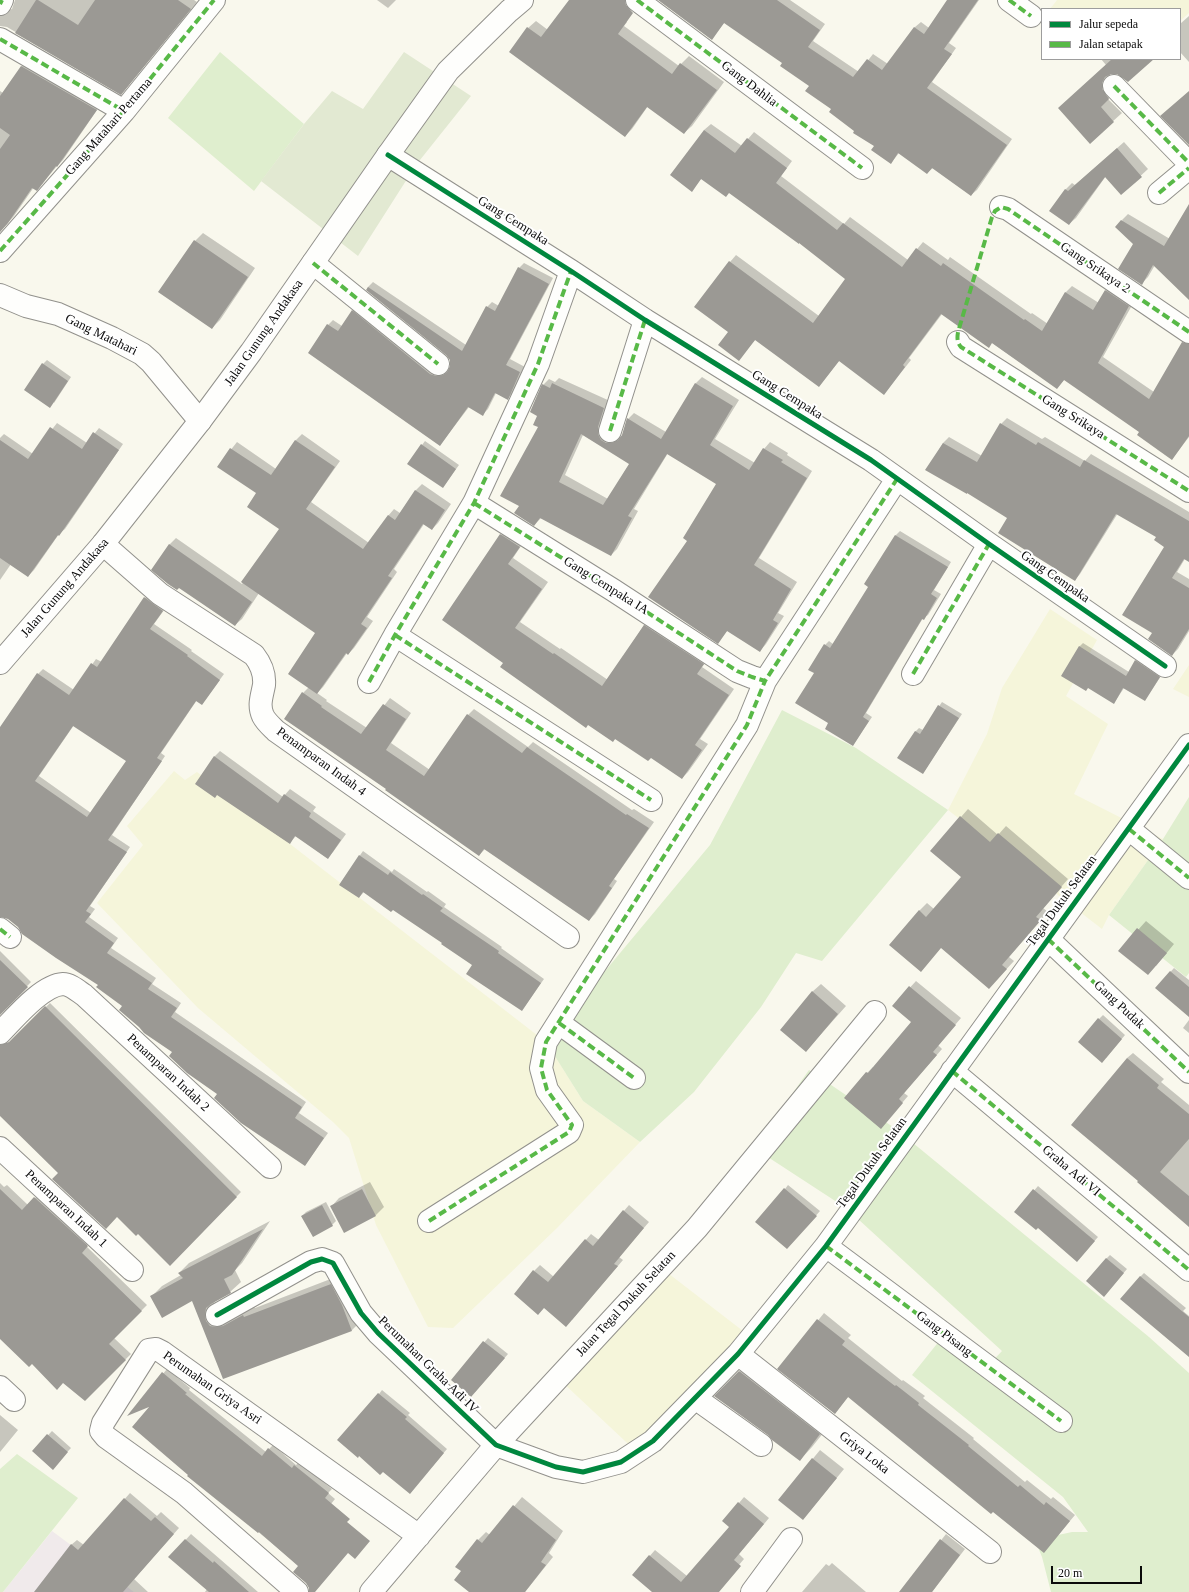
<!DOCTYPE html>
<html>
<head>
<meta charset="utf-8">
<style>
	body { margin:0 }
	#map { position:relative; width:1189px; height:1592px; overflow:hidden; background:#f9f8ed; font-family:Georgia,serif }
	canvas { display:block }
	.legend { position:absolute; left:1041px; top:8px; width:140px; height:52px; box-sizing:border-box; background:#fff; border:1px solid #9d9d9d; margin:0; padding:5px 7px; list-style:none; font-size:12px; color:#0a0a0a }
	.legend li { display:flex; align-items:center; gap:8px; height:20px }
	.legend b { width:20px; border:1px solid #9d9d9d }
	.scale { position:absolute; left:1051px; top:1566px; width:91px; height:18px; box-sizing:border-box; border:2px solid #0a0a0a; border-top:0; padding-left:5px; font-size:12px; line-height:14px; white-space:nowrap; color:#0a0a0a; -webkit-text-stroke:3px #fff; paint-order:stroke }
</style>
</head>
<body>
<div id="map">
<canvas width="1189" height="1592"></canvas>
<ul class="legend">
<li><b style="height:5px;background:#00873e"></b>Jalur sepeda</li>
<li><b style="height:5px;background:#58b947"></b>Jalan setapak</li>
</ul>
<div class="scale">20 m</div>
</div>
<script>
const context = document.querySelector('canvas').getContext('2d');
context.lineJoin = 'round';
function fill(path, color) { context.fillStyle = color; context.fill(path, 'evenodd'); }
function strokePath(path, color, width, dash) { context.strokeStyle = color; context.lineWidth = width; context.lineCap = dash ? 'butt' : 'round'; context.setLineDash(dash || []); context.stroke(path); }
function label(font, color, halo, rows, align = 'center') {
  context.font = font + ' Georgia,serif'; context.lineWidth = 4; context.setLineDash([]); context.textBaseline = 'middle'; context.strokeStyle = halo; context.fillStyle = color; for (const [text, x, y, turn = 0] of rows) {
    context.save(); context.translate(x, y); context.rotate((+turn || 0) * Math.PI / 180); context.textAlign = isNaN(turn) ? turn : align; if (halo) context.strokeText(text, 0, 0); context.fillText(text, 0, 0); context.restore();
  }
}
const industrial = new Path2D(`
	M52 1531 134 1592H3Z`);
const farmland = new Path2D(`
	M1057 0H1189V13L1180 21V9H1050Z
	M1050 609 1097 640 1066 696 1108 724 1074 794 1163 839 1109 915 1102 929 948 810 987 734 1002 688Z
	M1189 665V697L1173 689Z
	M174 771 185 780 197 772 546 1042 583 1101 640 1142 557 1228 453 1328 428 1327 376 1225 349 1138 333 1122 198 1008 97 903 143 845 127 826Z
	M651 1260 743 1331 641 1456 561 1381Z`);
const green = new Path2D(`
	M220 52 304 124 254 191 168 118Z
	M782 710 856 748 948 810 822 961 796 953 761 1007 694 1092 640 1142 583 1101 546 1042 710 845Z
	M1189 797V973L1186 977 1109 915 1163 839Z
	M809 1070 896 1129 1149 1337 1189 1373V1592H1051L1042 1557 1035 1540 1072 1532H1088L1063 1497 912 1375 944 1335 982 1372 1002 1351 846 1208 754 1148Z
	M17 1454 78 1498 3 1592H0V1469Z`);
const cemetery = new Path2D(`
	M404 52 471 96 416 165 358 256 261 181 304 124 332 91 363 109Z`);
const shadow = new Path2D(`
	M15 0H194L197 2 121 94 7 27 0 26V8L8 10 12 9Z
	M377 0H396L388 8Z
	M570 0H597L627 22 624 26 679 66 689 56 724 82 692 126 684 133 648 106 632 129 625 136 528 28 536 21 548 30Z
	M660 0H790L825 24 813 41 859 72 873 54 888 64 915 27 921 22 929 28 948 0H979L949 43 956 48 932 82 1012 139 977 190 971 195 933 168 927 173 899 153 891 163 875 146 832 109 810 85 783 63 725 22 711 39Z
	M1189 16V62L1180 52V24Z
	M1101 59H1153L1117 73H1110V80L1117 90 1108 99 1122 113 1090 142 1059 108 1106 65Z
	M27 61 101 104 63 160 57 166 42 184 34 187 14 216 0 232V91L3 93 22 66Z
	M711 124 742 146 754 132 792 161 781 176 844 224 850 217 908 260 923 242 948 260 950 257 1031 314 1032 313 1048 324 1065 293 1072 286 1099 303 1106 291 1112 284 1135 300 1103 357 1154 392 1183 343 1189 337V437L1172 459 1140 432 1065 379 1057 388 992 343 942 314 909 358 911 360 884 394 840 360 819 386 756 339 739 359 730 332V262L736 255 819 316 846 279 800 242 730 192 702 178 692 190 704 130Z
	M1124 142 1148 169 1121 194 1106 176 1076 218 1069 224 1065 190 1072 183 1075 185Z
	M1189 212V299L1155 265 1148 277 1142 283 1134 244 1122 220 1128 214 1170 239Z
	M203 233 255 268 220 320 212 328 195 241Z
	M524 263 553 278 510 359 525 367 512 394 507 399 496 393 488 409 483 414 469 407 440 445 328 325 333 320 342 326 357 306 442 372 449 371 451 367V360L447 354 367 289 368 287 373 282 466 345 487 307 492 302 499 306 519 268Z
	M47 360 71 377 54 403 43 364Z
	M702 377 739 400 715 439 755 463 764 449 770 442 788 453 787 455 812 471 759 558 797 582 778 613 784 616 766 644 760 651 728 630 718 642 688 540 718 484 668 453 634 509 638 511 617 549 611 555 541 518 534 525 521 506 539 427 538 415 543 385 549 379 555 382 559 378 610 401 612 437H619L622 436 628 419 634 413 666 432 696 383ZM583 435 630 463 608 499 565 475Z
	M1007 418 1042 439 1045 437 1085 461 1091 454 1189 512V552L1177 572 1189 579V631L1178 649 1172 655 1153 632 1166 547 1157 537 1118 513 1080 574 1075 580 1009 518 967 492 927 470 943 443 949 437 982 456 1001 424Z
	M57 423 87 443 99 428 123 444 65 529 59 534 34 570 28 576 11 564 0 580V438L4 434 33 454Z
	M302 434 340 461 311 502 369 543 388 516 394 509 400 513 416 490 422 484 451 504 438 523 432 529 424 524 394 569 397 572 367 617 373 621 354 648 348 654 347 653 323 687 317 693 327 700 326 701 367 728 390 698 411 713 391 743 430 770 468 715 474 709 528 747 533 742 632 810 634 809 654 822 614 879 617 881 595 914 589 920 485 849 479 855 387 789 303 693 309 687 316 633 259 593 242 619 235 625 169 545 176 538 242 584 280 529 258 493 218 466 237 442 276 469 296 440Z
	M425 441 459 465 443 487 422 445Z
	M507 529 525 540 513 558 548 582 520 622 560 649 561 648 608 680 644 625 650 619 709 658 702 667 734 689 700 739 708 744 688 772 682 778 651 757 616 738 613 741 504 663 501 535Z
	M900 531 951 562 934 590 941 594 928 615 923 618 866 713 872 717 853 745 829 723 815 673 825 645 829 641 833 644 870 586 866 584 896 535Z
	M150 593 167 606 154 624 192 650 191 651 224 674 202 704 197 700 161 753 165 756 112 835 130 847 90 906 95 909 89 917 118 938 111 948 156 978 152 984 181 1003 175 1012 306 1102 299 1113 328 1133 305 1165 218 1094 124 1006 99 985 8 918 0 916V742L38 674 43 669 74 690 96 659 102 662 145 598ZM74 725 127 761 91 813 39 776Z
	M1083 643 1129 672 1139 657 1163 673 1145 700 1124 688 1114 703 1088 687 1079 647Z
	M942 702 962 714 923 773 915 732 919 728 923 730Z
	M220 751 283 797 290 789 316 807 313 811 346 834 333 852 327 858 296 836 289 843 217 794 196 784 215 756Z
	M968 809 998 835 1006 826 1068 879 1043 908 1048 912 1009 957 1014 961 989 988 919 911 927 903 934 909 963 876 961 817Z
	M363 851 392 872 394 869 427 892 428 891 446 904 444 907 502 947 501 948 544 979 525 1006 444 942 394 909 364 892 359 897 340 884Z
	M1146 921 1174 944 1156 966 1120 950Z
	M0 951 31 982 0 1014Z
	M1174 968 1189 980V989L1156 988Z
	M916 981 961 1018 938 1045 942 1049 904 1093 908 1096 886 1122 867 1073 873 1067 874 1068 912 1022 893 1006Z
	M821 984 846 1006 806 1051 812 992Z
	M50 1003 241 1192 170 1264 138 1233 117 1215 59 1173 0 1114V1073L16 1036Z
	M1103 1015 1125 1035 1106 1058 1099 1019Z
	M1189 1020V1033L1183 1028Z
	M1133 1053 1164 1079 1161 1082 1189 1105V1226L1138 1182 1127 1058Z
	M370 1182 384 1207 376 1215 331 1207 339 1198Z
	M0 1183 4 1187 7 1185 28 1205 41 1192 93 1240 86 1246 147 1305 114 1338 131 1354 85 1399 64 1382 32 1363 0 1338Z
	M788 1185 820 1211 791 1244 785 1189Z
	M1038 1186 1098 1237 1077 1261 1038 1227 1016 1212Z
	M326 1202 336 1221 332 1225 302 1216 306 1212Z
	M629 1205 649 1222 619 1257 623 1260 572 1320 534 1271 540 1265 554 1277 591 1234 599 1240Z
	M270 1221 242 1263 235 1270 241 1282 230 1292 215 1300 214 1304 216 1311 253 1305 255 1308 341 1275 362 1320 352 1330 224 1378 193 1300 152 1296 162 1286 181 1275 179 1273 189 1263Z
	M1110 1255 1127 1269 1104 1296 1106 1259Z
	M1144 1273 1186 1308 1183 1311 1189 1316V1355L1140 1277Z
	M824 1313 851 1335 848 1338 902 1381 903 1380 925 1396 923 1398 974 1438 973 1439 1025 1482 1027 1480 1051 1499 1053 1497 1075 1515 1044 1552 849 1396 835 1413 779 1369Z
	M488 1338 508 1354 475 1392 452 1380Z
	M752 1359 832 1422 812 1447 800 1460 769 1434 716 1396Z
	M167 1369 190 1388 189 1390 266 1452 273 1445 296 1465 299 1462 332 1489 328 1493 335 1499 319 1519 299 1566 189 1474 152 1405 130 1413Z
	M382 1390 410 1413 408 1415 447 1449 413 1489 379 1394Z
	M0 1415 18 1430 0 1452Z
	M52 1431 71 1448 56 1464 33 1451Z
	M820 1450 844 1469 803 1519 779 1500Z
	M130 1493 157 1516 161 1512 179 1528 134 1579 148 1592H39L71 1545 77 1540 84 1545Z
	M522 1497 563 1531 549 1553 553 1557 525 1592H471L462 1571 478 1540 486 1532 490 1535Z
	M744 1497 769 1518 739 1554 744 1559 716 1592H654L633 1575 655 1550 687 1576 731 1527 739 1503Z
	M191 1534 258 1592H205L207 1589 170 1557Z
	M946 1534 965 1549 932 1592H901Z
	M832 1563 866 1592H802L826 1564 829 1566Z`);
const building = new Path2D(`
	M36 0H38L78 25 95 0H178L191 9 121 95 15 33Z
	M569 0H625L626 5 633 13 618 34 672 74 680 63 717 90 684 134 647 107 625 137 509 52 527 27 541 37Z
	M658 0H777L820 30 808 47 853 77 867 59 882 70 914 27 924 34 947 0H978L944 49 952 54 927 88 1007 145 971 196 932 168 927 174 898 153 891 164 871 150 874 146 853 133 854 131 829 112 831 109 805 91 809 86 780 66 782 63 724 23 712 40Z
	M1112 59H1154L1128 82 1117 74H1111L1105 77 1102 83V89L1109 99 1101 107 1114 122 1090 144 1058 108Z
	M21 66 97 110 57 167 56 166 37 191 32 188 8 223 0 232V149L10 135 0 128V96Z
	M1189 91V145L1160 116Z
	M704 130 735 153 747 138 787 168 776 183 837 230 843 223 902 267 916 248 941 266 943 263 1024 320 1025 319 1042 331 1065 292 1093 310 1105 290 1129 306 1098 363 1149 399 1182 342 1189 344V436L1172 460 1137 435 1139 432 1064 380 1057 389 992 343 989 348 941 314 903 365 905 367 884 395 839 361 819 387 755 340 739 361 718 345 728 332 694 307 729 261 813 323 845 279 799 243V244L729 193 726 197 701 179 692 192 670 175Z
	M1117 148 1142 177 1121 195 1105 177 1069 225 1049 211 1065 189 1068 191Z
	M1189 204V300L1153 265 1142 285 1118 269 1133 244 1115 227 1121 220 1164 246Z
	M194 240 248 277 212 329 158 292Z
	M518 267 549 284 506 365 520 372 508 400 495 393 483 416 468 407 440 446 308 353 327 324 338 331 352 310 430 374 436 376 443 375 447 372 450 366V360L446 355 366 290 368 287 462 351 486 306 495 311Z
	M42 363 68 381 50 408 24 390Z
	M552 383 604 408 598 427V434L601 440 606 443H612L618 440 622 435 627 418 661 439 695 383 733 406 710 445 749 470 763 448 783 460 781 462 807 478 754 565 791 589 773 620 778 623 760 652 727 631 718 644 648 597 687 541 683 538 716 484 667 454 628 516 632 518 611 556 540 518 534 526 514 513 519 506 500 496 538 427 533 425 537 416 530 412 542 384 550 388ZM581 434 629 464 603 505 559 482Z
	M1000 423 1036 445 1038 442 1080 467 1084 460 1189 521V562L1184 559 1172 578 1189 588V629L1172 656 1148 639 1152 633 1122 615 1164 547 1154 540 1156 537 1116 514 1075 581 998 533 1007 518 967 493V494L925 470 943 443 977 462Z
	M50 427 82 449 93 432 119 450 59 536 58 535 28 577 0 558V440L28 459Z
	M295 440 335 467 306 509 363 549 388 515 395 520 415 490 445 510 432 530 423 524 388 576 392 578 361 624 367 628 348 655 346 653 317 694 288 674 315 633 241 582 279 529 247 507 256 493 217 467 230 448 271 475Z
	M421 444 456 469 443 488 407 464Z
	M500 534 520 547 508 564 542 589 515 628 553 654 554 653 602 686 644 625 704 664 697 674 729 695 695 745 702 750 682 779 651 758 648 761 615 739 613 742 588 725 586 728 500 667 503 663 442 620Z
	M895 535 948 567 931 594 937 598 924 620 922 619 863 717 869 721 853 746 825 729 828 723 795 703 814 673 808 670 824 644 830 648 868 587 864 584Z
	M169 544 252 602 235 626 179 588 177 590 168 584 151 570Z
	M144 597 163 611 150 629 188 655 187 656 220 680 202 705 196 701 157 758 162 761 108 840 127 852 86 911 91 914 85 922 114 943 107 953 152 983 148 989 177 1008 171 1017 302 1107 295 1118 324 1138 305 1166 241 1123 214 1098 217 1094 187 1073 169 1056 172 1052 144 1033 139 1027 119 1010 122 1006 96 987 98 985 56 958 22 934 18 927 8 919 0 917V727L37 673 69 695 91 663 97 667ZM73 726 126 761 87 817 35 781Z
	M1079 646 1126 676 1135 660 1160 677 1145 701 1123 688 1114 704 1088 688 1086 691 1061 676Z
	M302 692 322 706 321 707 361 734 383 704 406 719 386 750 424 776 467 714 522 753 527 747 626 815 627 814 649 828 609 886 612 888 589 921 484 849 479 856 385 790 386 789 284 719Z
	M938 705 959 718 923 774 897 758 915 731 920 734Z
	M214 756 278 803 284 794 311 813 309 817 341 840 328 859 295 836 290 844 217 795 215 798 195 784Z
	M960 816 990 842 998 833 1062 887 1036 917 1041 920 1002 965 1007 969 989 989 941 948 921 972 889 945 919 910 926 917 961 877 930 851Z
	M359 855 388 875 390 872 422 895 423 894 443 908 440 911 499 951 498 953 541 983 522 1011 466 974 472 965 441 944 442 943 393 910 391 912 363 892 359 898 339 885Z
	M1137 928 1167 953 1148 975 1118 951Z
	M0 960 28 987 0 1015Z
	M1170 971 1189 987V1017L1155 988Z
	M909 986 956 1025 933 1052 937 1055 899 1099 903 1103 881 1129 844 1098 866 1072 868 1073 911 1022 892 1006Z
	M812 991 838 1014 806 1052 780 1030Z
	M45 1006 237 1197 170 1266 138 1234 136 1236 117 1217 106 1229 52 1179 58 1173 0 1116V1045L9 1042Z
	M1098 1018 1122 1039 1102 1063 1078 1042Z
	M1127 1058 1159 1085 1157 1088 1189 1114V1139L1160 1172 1189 1196V1227L1137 1182 1138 1181 1071 1125Z
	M784 1188 817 1216 787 1249 755 1222Z
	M0 1189 22 1210 34 1197 88 1246 82 1253 142 1311 109 1344 126 1360 85 1401 63 1383 57 1390 32 1364 29 1367 0 1339Z
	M362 1189 376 1216 344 1233 330 1206Z
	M1033 1189 1095 1241 1077 1262 1038 1228 1036 1230 1014 1212Z
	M322 1205 333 1226 313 1237 301 1216Z
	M623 1210 644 1228 614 1264 618 1266 566 1327 544 1308 538 1315 514 1294 533 1270 548 1282 585 1239 593 1246Z
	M263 1229 232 1275 224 1279 231 1293 211 1304 206 1308 205 1315 206 1321 210 1326 216 1327 223 1326 243 1315 244 1317 331 1284 342 1305 352 1331 223 1379 192 1301 162 1318 150 1296 183 1278 178 1273Z
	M1106 1258 1124 1273 1104 1297 1086 1281Z
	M1140 1276 1189 1317V1357L1120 1299Z
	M817 1319 845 1341 842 1345 895 1386 896 1385 919 1403 918 1405 969 1445 968 1446 1018 1487 1020 1485 1044 1505 1046 1502 1070 1521 1044 1553 993 1512 991 1514 848 1397 835 1414 777 1369Z
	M483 1341 505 1358 471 1397 451 1380Z
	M739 1371 820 1434 800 1461 772 1440 768 1435 714 1396Z
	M162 1372 187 1393 185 1394 262 1456 268 1448 292 1468 294 1465 329 1493 325 1498 350 1519 347 1522 370 1541 355 1559 348 1553 315 1592H309V1588L306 1583 293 1572 298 1566 259 1532 258 1533 187 1476 188 1475 132 1427 149 1407 127 1416Z
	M378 1393 407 1417 405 1419 444 1453 410 1494 383 1472 380 1475 359 1456 358 1458 337 1440Z
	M47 1434 68 1452 53 1470 32 1451Z
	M812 1458 837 1478 803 1520 778 1500Z
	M124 1498 151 1521 155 1517 174 1534 123 1592H34L71 1544 78 1550Z
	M738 1502 764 1524 734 1560 741 1566 719 1592H652L632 1575 649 1555 681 1582 729 1527 722 1521Z
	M513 1505 556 1540 541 1562 546 1565 525 1592H469L454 1580 461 1571 455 1567 477 1539 482 1543Z
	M185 1539 213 1563 214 1561 249 1592H209L168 1557Z
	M940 1539 960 1555 932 1592H899Z`);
const minor = new Path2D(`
	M637 0 862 168
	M1009 0 1031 16
	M0 4 2 0
	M0 39 124 111
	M1114 86 1189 163
	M388 155 571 271 645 320 871 460 989 544 1165 666
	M1159 193 1189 168
	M1001 207 1008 209 1189 332
	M0 251 124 111 214 0
	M313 263 438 364
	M0 295 26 306 58 314 112 338 142 354 151 362 200 421
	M958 342 961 347 1189 491
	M610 431 645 320
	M474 503 613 590 737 671 752 677 765 681 897 479
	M103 544 160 594 254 655C261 664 265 674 264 685 262 696 258 705 263 716 266 722 272 727 276 731L568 937
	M395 635 651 800
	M913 674 989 544
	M369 682 395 635 474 503 538 364 571 271
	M1129 829 1189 878
	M0 929 10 937
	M1048 939 1189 1072
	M559 1023 634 1078
	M0 1033C14 1019 42 985 63 984 70 984 78 991 84 995L270 1167
	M952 1071 1189 1270
	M0 1148 132 1270
	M429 1221 569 1132 572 1125 547 1090 541 1068 546 1042 747 725 765 681
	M826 1246 1061 1421
	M217 1315 311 1262 322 1259 333 1263 361 1313 378 1333 496 1445 556 1467 583 1472 621 1462 653 1441 738 1354 826 1246 1189 745
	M738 1354 990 1552
	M0 1387 14 1400
	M695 1398 761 1445
	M297 1592 184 1493 106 1437 101 1431 103 1423 149 1350 156 1349 162 1352 419 1536
	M371 1592 496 1445 697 1228 875 1012
	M752 1592 791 1539`);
const tertiary = new Path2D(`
	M0 663 103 544 200 421 251 352 388 155 448 71 509 11 522 0`);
const quiet = new Path2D(`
	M637 0 862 168
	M1009 0 1031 16
	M0 4 2 0
	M0 39 124 111
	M1114 86 1189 163
	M1159 193 1189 168
	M0 251 124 111 214 0
	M313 263 438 364
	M1189 332 1008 209 1001 207 995 211 992 217 958 332C957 338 957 342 961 347L1189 491
	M610 431 645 320
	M474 503 613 590 737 671 752 677 765 681 897 479
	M395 635 651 800
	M913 674 989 544
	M369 682 395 635 474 503 538 364 571 271
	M1129 829 1189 878
	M0 929 10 937
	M1048 939 1189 1072
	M559 1023 634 1078
	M952 1071 1189 1270
	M429 1221 569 1132 572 1125 547 1090 541 1068 546 1042 747 725 765 681
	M826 1246 1061 1421`);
const cycleway = new Path2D(`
	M388 155 571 271 645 320 871 460 989 544 1165 666
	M217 1315 311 1262 322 1259 333 1263 361 1313 378 1333 496 1445 556 1467 583 1472 621 1462 653 1441 738 1354 826 1246 1189 745`);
const streetNames = [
	["Gang Dahlia",749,84,37],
	["Gang Matahari Pertama",109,127,-49],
	["Gang Cempaka",513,221,32],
	["Gang Srikaya 2",1095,268,34],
	["Jalan Gunung Andakasa",264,333,-55],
	["Gang Matahari",101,335,26],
	["Gang Cempaka",787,395,32],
	["Gang Srikaya",1073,417,32],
	["Gang Cempaka",1055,577,35],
	["Gang Cempaka IA",606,586,32],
	["Jalan Gunung Andakasa",65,588,-49],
	["Penamparan Indah 4",321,762,36],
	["Tegal Dukuh Selatan",1062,901,-54],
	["Gang Pudak",1119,1005,43],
	["Penamparan Indah 2",168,1073,43],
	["Tegal Dukuh Selatan",872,1163,-54],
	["Graha Adi VI",1071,1171,40],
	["Penamparan Indah 1",66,1209,43],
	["Jalan Tegal Dukuh Selatan",626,1304,-47],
	["Gang Pisang",944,1334,37],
	["Perumahan Graha Adi IV",428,1365,44],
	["Perumahan Griya Asri",212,1388,35],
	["Griya Loka",864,1453,38]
];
fill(industrial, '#f0eaeb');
fill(farmland, '#f5f5da');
fill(green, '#dfeece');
fill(cemetery, '#e2e9d2');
fill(shadow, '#0003');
fill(building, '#9b9994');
strokePath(minor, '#92918c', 24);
strokePath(tertiary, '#92918c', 24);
strokePath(minor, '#fefefc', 22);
strokePath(tertiary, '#fefefc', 22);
strokePath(quiet, '#58b947', 4, [8, 4]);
strokePath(cycleway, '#00873e', 5);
label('13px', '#0a0a0a', '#fff', streetNames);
</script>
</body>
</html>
